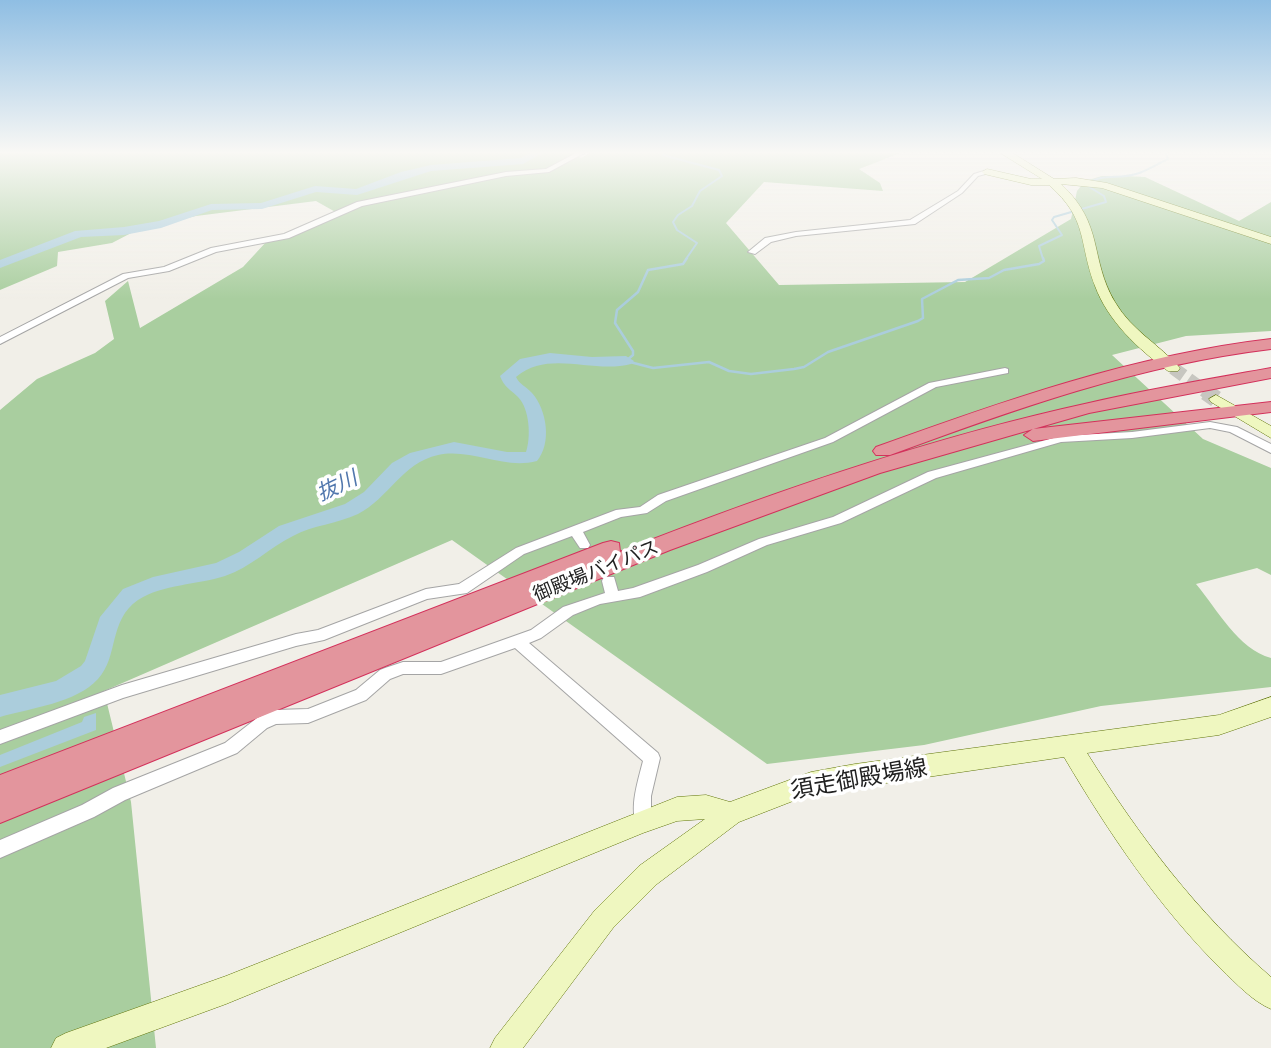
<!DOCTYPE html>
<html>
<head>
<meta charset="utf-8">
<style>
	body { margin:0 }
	canvas { display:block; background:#f1efe8 }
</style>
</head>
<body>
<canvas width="1271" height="1048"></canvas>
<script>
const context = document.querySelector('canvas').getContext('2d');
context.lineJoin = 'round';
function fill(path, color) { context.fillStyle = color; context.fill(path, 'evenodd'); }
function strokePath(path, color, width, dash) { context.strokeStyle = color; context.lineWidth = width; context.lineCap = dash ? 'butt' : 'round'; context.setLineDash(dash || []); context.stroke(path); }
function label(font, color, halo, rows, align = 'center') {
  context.font = font + ' "Golos Text","Noto Sans JP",sans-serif'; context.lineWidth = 7; context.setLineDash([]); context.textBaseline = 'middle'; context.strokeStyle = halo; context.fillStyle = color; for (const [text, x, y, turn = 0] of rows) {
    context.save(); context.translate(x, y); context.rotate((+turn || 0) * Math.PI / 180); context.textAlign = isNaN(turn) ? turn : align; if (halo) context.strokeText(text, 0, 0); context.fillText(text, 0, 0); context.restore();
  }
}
const forest = new Path2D(`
	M0 152H574L581 158 591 152H903L859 169 880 183 883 191 764 182 726 223 779 285 965 282 1071 219 1077 191 1085 181 1102 176H1125L1145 177 1239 221 1271 202V331L1186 336 1112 355 1203 439 1271 468V575L1257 568 1196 584C1217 609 1238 649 1271 658V687L1101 706 924 745 767 764 452 540 104 691 131 802 156 1048H0V410L37 379 95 353 114 339 105 301 128 281 140 328 243 267 267 241 339 214 316 201 196 216 135 231 112 243 58 252 57 266 0 290Z`);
const water = new Path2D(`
	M96 713V730L0 767V755L82 722 84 717Z`);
const streamFar1 = new Path2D(`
	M663 152V155L670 157 719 170 722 176 700 191 692 206 678 215 673 222 677 230 697 243 686 259
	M1043 259 1039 246 1062 235 1052 220 1054 217 1106 202 1104 196 1086 185C1103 172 1117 180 1136 174 1147 171 1157 164 1168 159L1165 152`);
const stream = new Path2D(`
	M687 258 683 264 648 270 638 292 617 310 615 323 633 351V355L626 361 653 368 709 362 729 371 751 374 794 369 804 367 828 352 918 321 923 318 922 299 958 280 989 278 1004 270 1039 264 1044 261 1043 258`);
const river = new Path2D(`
	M532 152H544L523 164 431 171 357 195 316 192 262 209 212 210 161 228 124 235 81 237 0 268V260L75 231 124 227 159 221 211 204 261 203 315 186 356 189 401 172 431 165 521 158Z
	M550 353 592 357 626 356 634 361 631 364C592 374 549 349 516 377 520 385 526 386 532 393 547 410 552 443 537 461 503 470 472 448 438 455 402 463 389 498 358 514 337 524 313 525 293 536 269 548 251 567 225 576 197 585 163 584 138 600 108 621 119 656 98 679 76 703 31 708 0 717V695L56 681 81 666 85 661 100 617 123 589 153 577 216 563 239 552 279 526 345 504 364 492 392 463 410 453 454 442 507 452H526C531 438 530 409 518 397 511 390 504 387 500 376L520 359Z`);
const secondaryTunnelFar1 = new Path2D(`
	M1173 368 1209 394`);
const secondaryTunnel = new Path2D(`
	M1206 392 1216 399`);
const street = new Path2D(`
	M578 152H586L549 172 506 176 362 206 289 238 216 252 169 271 128 278 0 344V337L123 274 164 267 211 248 284 234 357 202 506 172 546 169Z
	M987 170 990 172 989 173 978 176 962 193 915 224 796 236 771 242 755 254 748 252 765 238 796 232 910 220 958 191 974 174Z
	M1005 368 1008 369V373L936 387 833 442 666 501 647 513 621 517 583 532 590 545 588 548H580L572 536 524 554 467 593 427 599 324 640 296 646 123 698 0 744V730L122 685 296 634 318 630 426 589 459 584 516 548 616 510 640 507 658 495 825 438 929 383Z
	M1210 422 1237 427 1271 444V453L1230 432 1210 428 1132 438 1061 442 936 478 841 523 767 545 707 572 640 597 600 604 573 615 541 638 529 643 658 753 660 758 651 796V821L649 827 643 829 637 827C629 807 638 781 643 761L515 648 441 674H403L390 679 366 700 308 723 276 724 267 728 237 753 125 800 94 817 0 858V840L82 805 113 788 225 743 257 718 270 712 275 710 308 709 356 690 380 670 385 668 403 662H441L531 630 563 607 605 593 602 581 604 577H614L618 591 633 588 698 565 759 539 833 517 928 472 1061 436 1132 432Z`);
const secondary = new Path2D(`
	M999 152H1011L1054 179 1076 178 1107 183 1271 237V244L1102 188 1061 184C1105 225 1089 258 1115 302 1132 331 1159 344 1180 368L1178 371H1168C1138 349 1108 321 1095 286 1078 242 1089 220 1049 185H1031L984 174 982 172 987 169 1031 179H1042Z
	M1216 395 1271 426V438L1211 402 1209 399Z
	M1271 697V717L1219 735 1087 753C1139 836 1197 913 1271 977V1009C1252 1001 1236 983 1221 969 1158 906 1109 833 1064 757L811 794 739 822 657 884 613 928 523 1048H490L495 1038 595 910 639 866 705 819 677 821 643 833 226 1004 106 1048H51L56 1038 66 1033 226 976 677 797 706 795 730 802 811 772 855 764 1219 715Z`);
const highway = new Path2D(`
	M1271 339V349C1138 365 1015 409 890 455H876L873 451 876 447C1006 400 1134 355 1271 339Z
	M1271 368V378L1089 413 880 473 670 550 0 823V775L603 543 611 541 619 543 620 552C772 492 929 438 1089 403 1149 389 1210 379 1271 368Z
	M1271 402V412L1033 441 1024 435 1033 429Z`);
const streetNames = [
	["御殿場バイパス",596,571,-22]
];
const waterNames = [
	["抜川",337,486,-25]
];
const nearStreetnames = [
	["須走御殿場線",859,779,-10]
];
fill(forest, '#a9ce9f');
fill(water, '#abcddc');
strokePath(streamFar1, '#abcddc', 2);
strokePath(stream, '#abcddc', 2.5);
fill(river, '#abcddc');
strokePath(secondaryTunnelFar1, '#c7c6c0', 13, [13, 6]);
strokePath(secondaryTunnel, '#c7c6c0', 17, [17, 8]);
strokePath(street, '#a5a5a5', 2);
strokePath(secondary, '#61750b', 1);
strokePath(highway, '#d3315b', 2);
fill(street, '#fff');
fill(secondary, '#eff7c0');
fill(highway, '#e3959d');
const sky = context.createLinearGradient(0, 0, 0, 299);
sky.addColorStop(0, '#8fbee3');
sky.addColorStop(0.51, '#f9f8f5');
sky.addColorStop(1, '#f9f8f500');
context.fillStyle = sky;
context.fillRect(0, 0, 1271, 299);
label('19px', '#212121', '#fff', streetNames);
label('italic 21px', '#5177ad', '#fff', waterNames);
label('23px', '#212121', '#fff', nearStreetnames);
</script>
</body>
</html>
